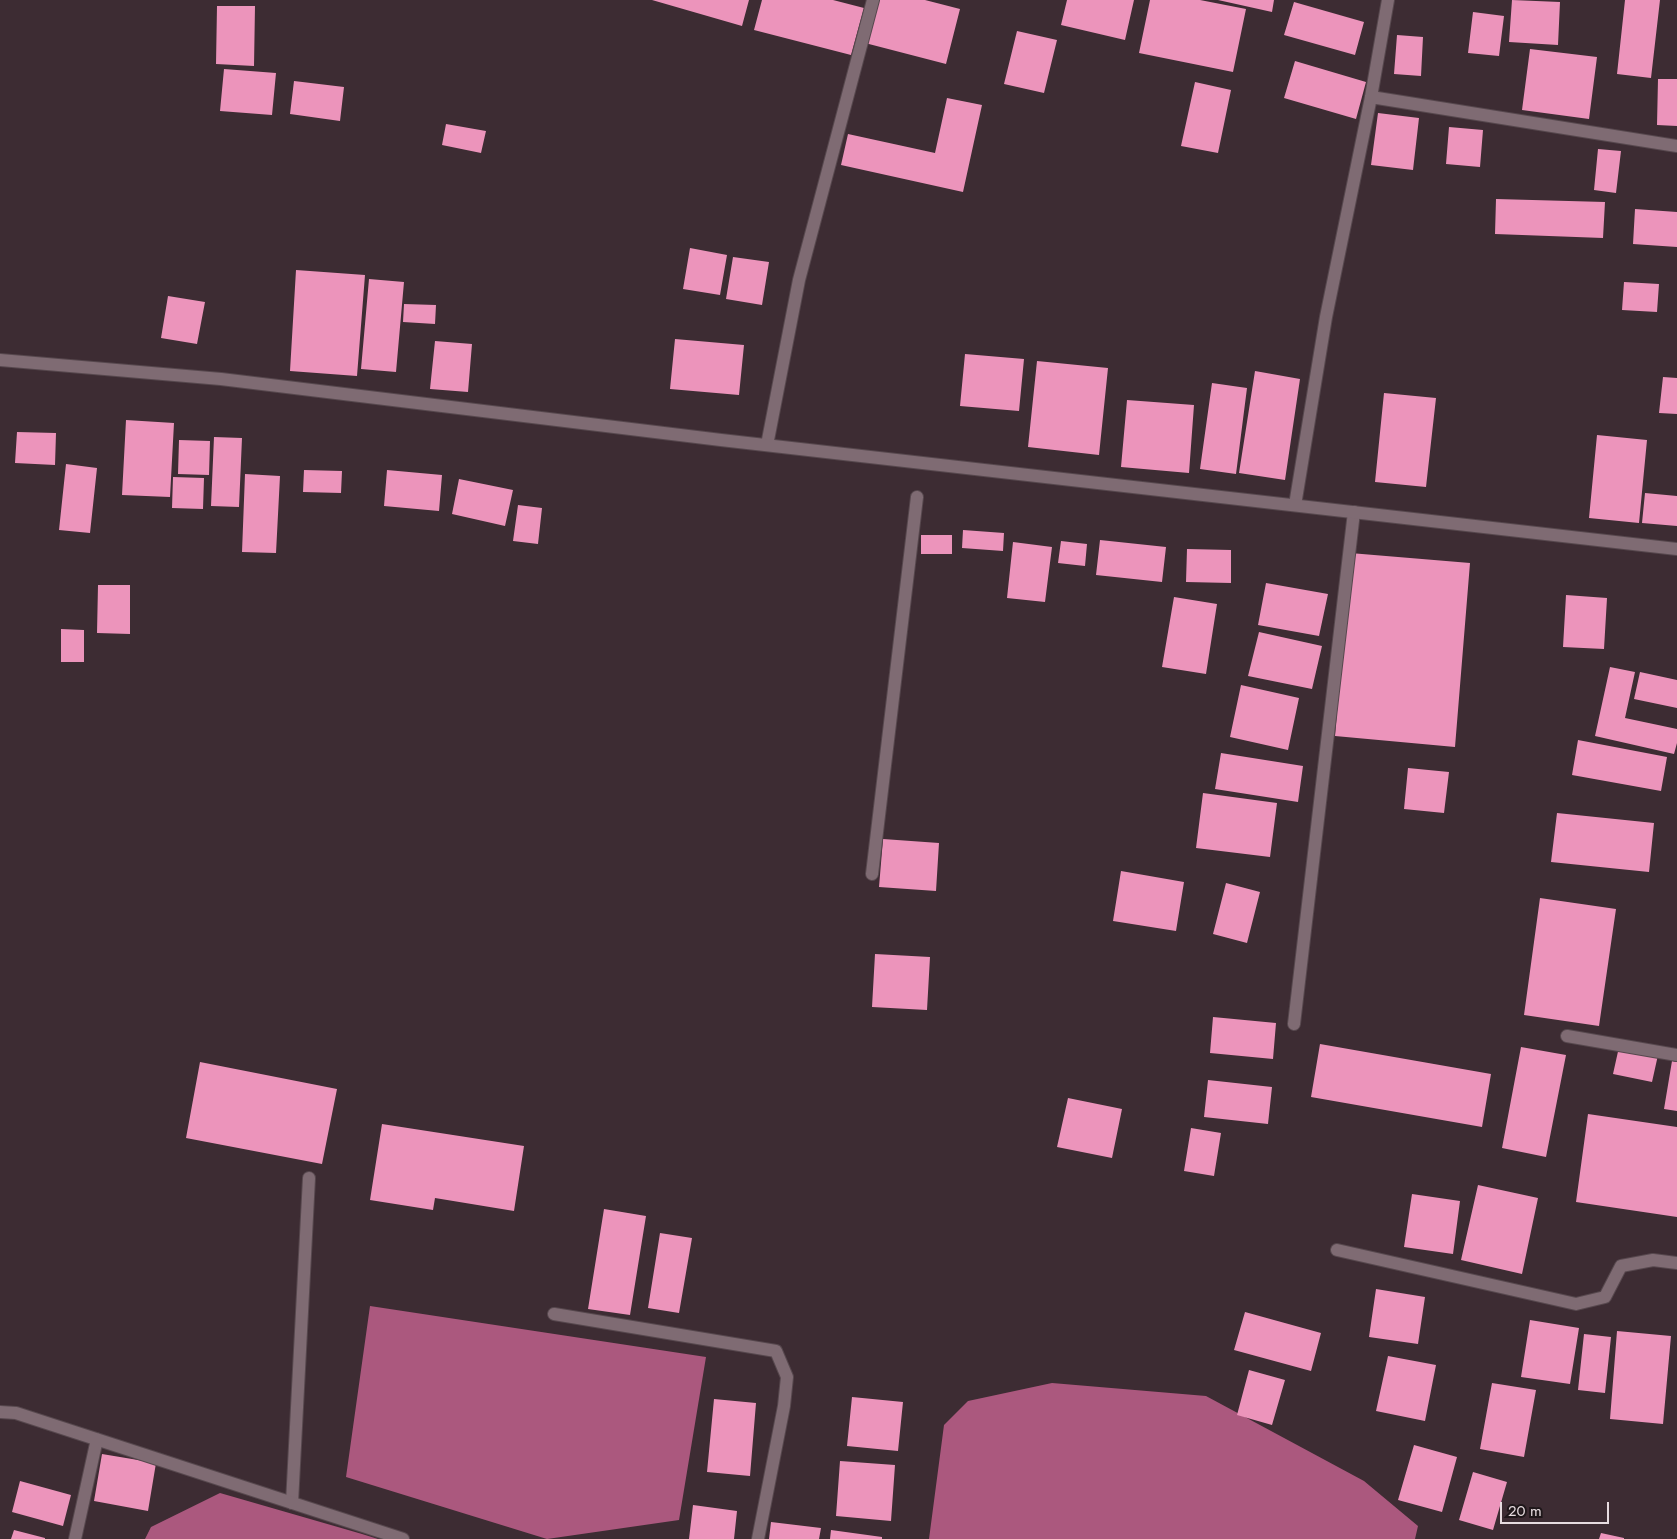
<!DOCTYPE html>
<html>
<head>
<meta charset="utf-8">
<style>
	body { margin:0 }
	#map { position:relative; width:1677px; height:1539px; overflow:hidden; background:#3d2c33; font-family:Jost,sans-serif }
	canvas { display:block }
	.scale { position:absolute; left:1500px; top:1502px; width:109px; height:22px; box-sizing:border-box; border:2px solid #e7dce0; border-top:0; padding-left:6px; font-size:15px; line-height:18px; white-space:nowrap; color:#e7dce0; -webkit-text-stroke:4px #1f171a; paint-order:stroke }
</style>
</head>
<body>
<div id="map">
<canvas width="1677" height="1539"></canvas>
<div class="scale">20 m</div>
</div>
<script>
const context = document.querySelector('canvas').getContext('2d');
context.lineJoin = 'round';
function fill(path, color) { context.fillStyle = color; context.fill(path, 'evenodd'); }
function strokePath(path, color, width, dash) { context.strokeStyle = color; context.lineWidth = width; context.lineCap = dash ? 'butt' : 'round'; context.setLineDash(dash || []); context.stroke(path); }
const water = new Path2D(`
	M370 1306 706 1357 679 1520 547 1539 346 1477Z
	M1052 1383 1206 1396 1364 1481 1418 1526 1415 1539H929L944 1425 968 1401Z
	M220 1493 362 1534 378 1539H145L151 1527Z`);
const building = new Path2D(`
	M652 0H749L742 26Z
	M762 0H833L864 8 851 55 754 30Z
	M876 0H925L960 9 946 64 865 43Z
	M1067 0H1134L1125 40 1061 25Z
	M1150 0H1200L1246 9 1233 72 1139 53Z
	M1218 0H1274L1272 12Z
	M1512 0 1560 2 1558 45 1509 42Z
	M1625 0H1660L1651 78 1617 74Z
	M1294 2 1364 22 1355 55 1284 35Z
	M217 6H255L254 66 216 64Z
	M1473 12 1504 16 1499 56 1468 53Z
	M1017 31 1057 40 1044 93 1004 84Z
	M1397 35 1423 37 1421 76 1394 74Z
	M1530 49 1597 57 1589 119 1522 110Z
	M1295 61 1366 82 1356 119 1284 98Z
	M224 69 276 73 272 115 220 111Z
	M1658 79H1677V126L1657 125Z
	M294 81 344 87 340 121 290 114Z
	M1195 82 1231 90 1218 153 1181 146Z
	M947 98 982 105 963 192 841 165 848 134 935 153Z
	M1378 113 1419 118 1413 170 1371 165Z
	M446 124 486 131 481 153 442 145Z
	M1449 127 1483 130 1480 167 1446 164Z
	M1598 149 1621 151 1616 193 1594 190Z
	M1496 199 1605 202 1603 238 1495 234Z
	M1635 209 1677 212V247L1633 244Z
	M690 248 727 255 720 295 683 289Z
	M733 257 769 262 762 305 726 299Z
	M296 270 365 275 357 376 290 371Z
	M369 279 404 282 396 372 361 369Z
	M1624 282 1659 284 1657 312 1622 310Z
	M168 296 205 302 197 344 161 338Z
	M404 304 436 305 435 324 403 322Z
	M675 339 744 345 739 395 670 389Z
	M435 341 472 344 468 392 430 389Z
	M965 354 1024 359 1019 411 960 406Z
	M1037 361 1108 368 1099 455 1028 447Z
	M1255 371 1300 379 1285 480 1239 473Z
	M1663 377 1677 378V414L1659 413Z
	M1212 383 1247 388 1236 474 1200 469Z
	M1384 393 1436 398 1426 487 1375 482Z
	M1127 400 1194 405 1189 473 1121 467Z
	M126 420 174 423 170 497 122 495Z
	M17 432 56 433 55 465 15 463Z
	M1597 435 1647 440 1639 523 1589 518Z
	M214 437 242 438 239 507 211 506Z
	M179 440 210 441 209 475 178 474Z
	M66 464 97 468 90 533 59 530Z
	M304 470 342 471 341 493 303 492Z
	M387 470 442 475 439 511 384 506Z
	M245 474 280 476 276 553 242 552Z
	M173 477 204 478 203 509 172 508Z
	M459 479 513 490 505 526 452 514Z
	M1645 493 1677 496V526L1642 523Z
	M518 505 542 508 538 544 513 541Z
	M963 530 1004 533 1003 551 962 548Z
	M921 535H952V554H921Z
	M1100 540 1166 547 1162 582 1096 575Z
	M1061 541 1087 544 1085 566 1058 563Z
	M1013 542 1052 547 1045 602 1007 598Z
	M1187 549 1231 550V583L1186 582Z
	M1350 553 1470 563 1455 747 1335 736Z
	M1266 583 1328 594 1319 636 1258 625Z
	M98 585H130V634L97 633Z
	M1566 595 1607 598 1604 649 1563 647Z
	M1174 597 1217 604 1206 674 1162 667Z
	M61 629 84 630V662H61Z
	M1259 632 1322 646 1312 689 1248 676Z
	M1610 667 1635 672 1625 718 1677 729V743L1674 754 1595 736Z
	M1640 672 1677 680V708L1634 699Z
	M1241 685 1299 698 1288 750 1230 737Z
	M1578 740 1667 757 1661 791 1572 775Z
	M1221 753 1303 766 1298 802 1215 789Z
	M1408 768 1449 772 1444 813 1404 809Z
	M1203 793 1277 803 1270 857 1196 848Z
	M1557 813 1654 823 1649 872 1551 862Z
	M883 839 939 843 936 891 879 887Z
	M1121 871 1184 882 1176 931 1113 921Z
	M1226 883 1260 892 1247 943 1213 934Z
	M1540 898 1616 909 1599 1026 1524 1015Z
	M875 954 930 957 927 1010 872 1007Z
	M1213 1017 1276 1023 1273 1059 1210 1053Z
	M1320 1044 1491 1074 1482 1127 1311 1097Z
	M1521 1047 1566 1055 1546 1157 1502 1148Z
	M1619 1047 1658 1055 1652 1082 1613 1074Z
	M1672 1061 1677 1062V1111L1664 1109Z
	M200 1062 337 1089 322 1164 186 1138Z
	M1208 1080 1272 1087 1268 1124 1204 1117Z
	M1068 1098 1122 1109 1112 1158 1057 1147Z
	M1588 1114 1677 1127V1217L1576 1202Z
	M382 1124 524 1146 514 1211 435 1198 433 1210 370 1200Z
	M1191 1128 1221 1133 1214 1176 1184 1171Z
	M1478 1185 1538 1198 1522 1274 1461 1260Z
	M1412 1194 1460 1201 1453 1254 1404 1247Z
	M604 1209 646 1216 630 1315 588 1309Z
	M660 1233 692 1238 679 1313 648 1308Z
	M1376 1289 1425 1297 1418 1344 1369 1337Z
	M1245 1312 1321 1333 1311 1371 1234 1350Z
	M1530 1320 1579 1328 1570 1384 1521 1377Z
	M1617 1331 1671 1336 1663 1424 1610 1419Z
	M1584 1334 1611 1337 1605 1393 1578 1390Z
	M1388 1356 1436 1365 1425 1421 1376 1411Z
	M1249 1370 1285 1380 1272 1425 1237 1415Z
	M1492 1383 1536 1390 1524 1457 1480 1449Z
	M852 1397 903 1402 898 1451 847 1446Z
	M714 1399 756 1403 750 1476 707 1472Z
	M1414 1445 1457 1457 1442 1512 1398 1500Z
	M102 1454 156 1463 148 1511 94 1501Z
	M840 1461 895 1465 891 1521 836 1516Z
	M1473 1472 1507 1482 1493 1530 1459 1520Z
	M20 1481 71 1495 63 1526 12 1512Z
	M693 1505 737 1511 734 1539H689Z
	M771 1522 821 1528 819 1539H769Z
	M14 1530 45 1538V1539H11Z
	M831 1530 882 1537V1539H830Z
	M1601 1533 1624 1538V1539H1599Z`);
const service = new Path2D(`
	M292 1503 309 1178`);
const minor = new Path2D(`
	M1371 97 1677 146
	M767 445 799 280 873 0
	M1295 505 1326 317 1371 97 1388 0
	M872 874 917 497
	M1294 1024 1354 512
	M1567 1036 1677 1055
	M1337 1250 1576 1304 1605 1297 1621 1266 1653 1260 1677 1263
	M554 1314 776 1351 787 1377 784 1406 758 1539
	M0 1412 16 1413 403 1539
	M75 1539 97 1439`);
const tertiary = new Path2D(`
	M0 360 221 379 721 440 1677 549`);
fill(water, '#ab587e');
fill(building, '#ec94bb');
strokePath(service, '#57484e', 14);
strokePath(minor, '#57484e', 14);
strokePath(tertiary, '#57484e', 14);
strokePath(service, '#7f6b73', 12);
strokePath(minor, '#7f6b73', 12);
strokePath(tertiary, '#7f6b73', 12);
</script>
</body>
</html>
